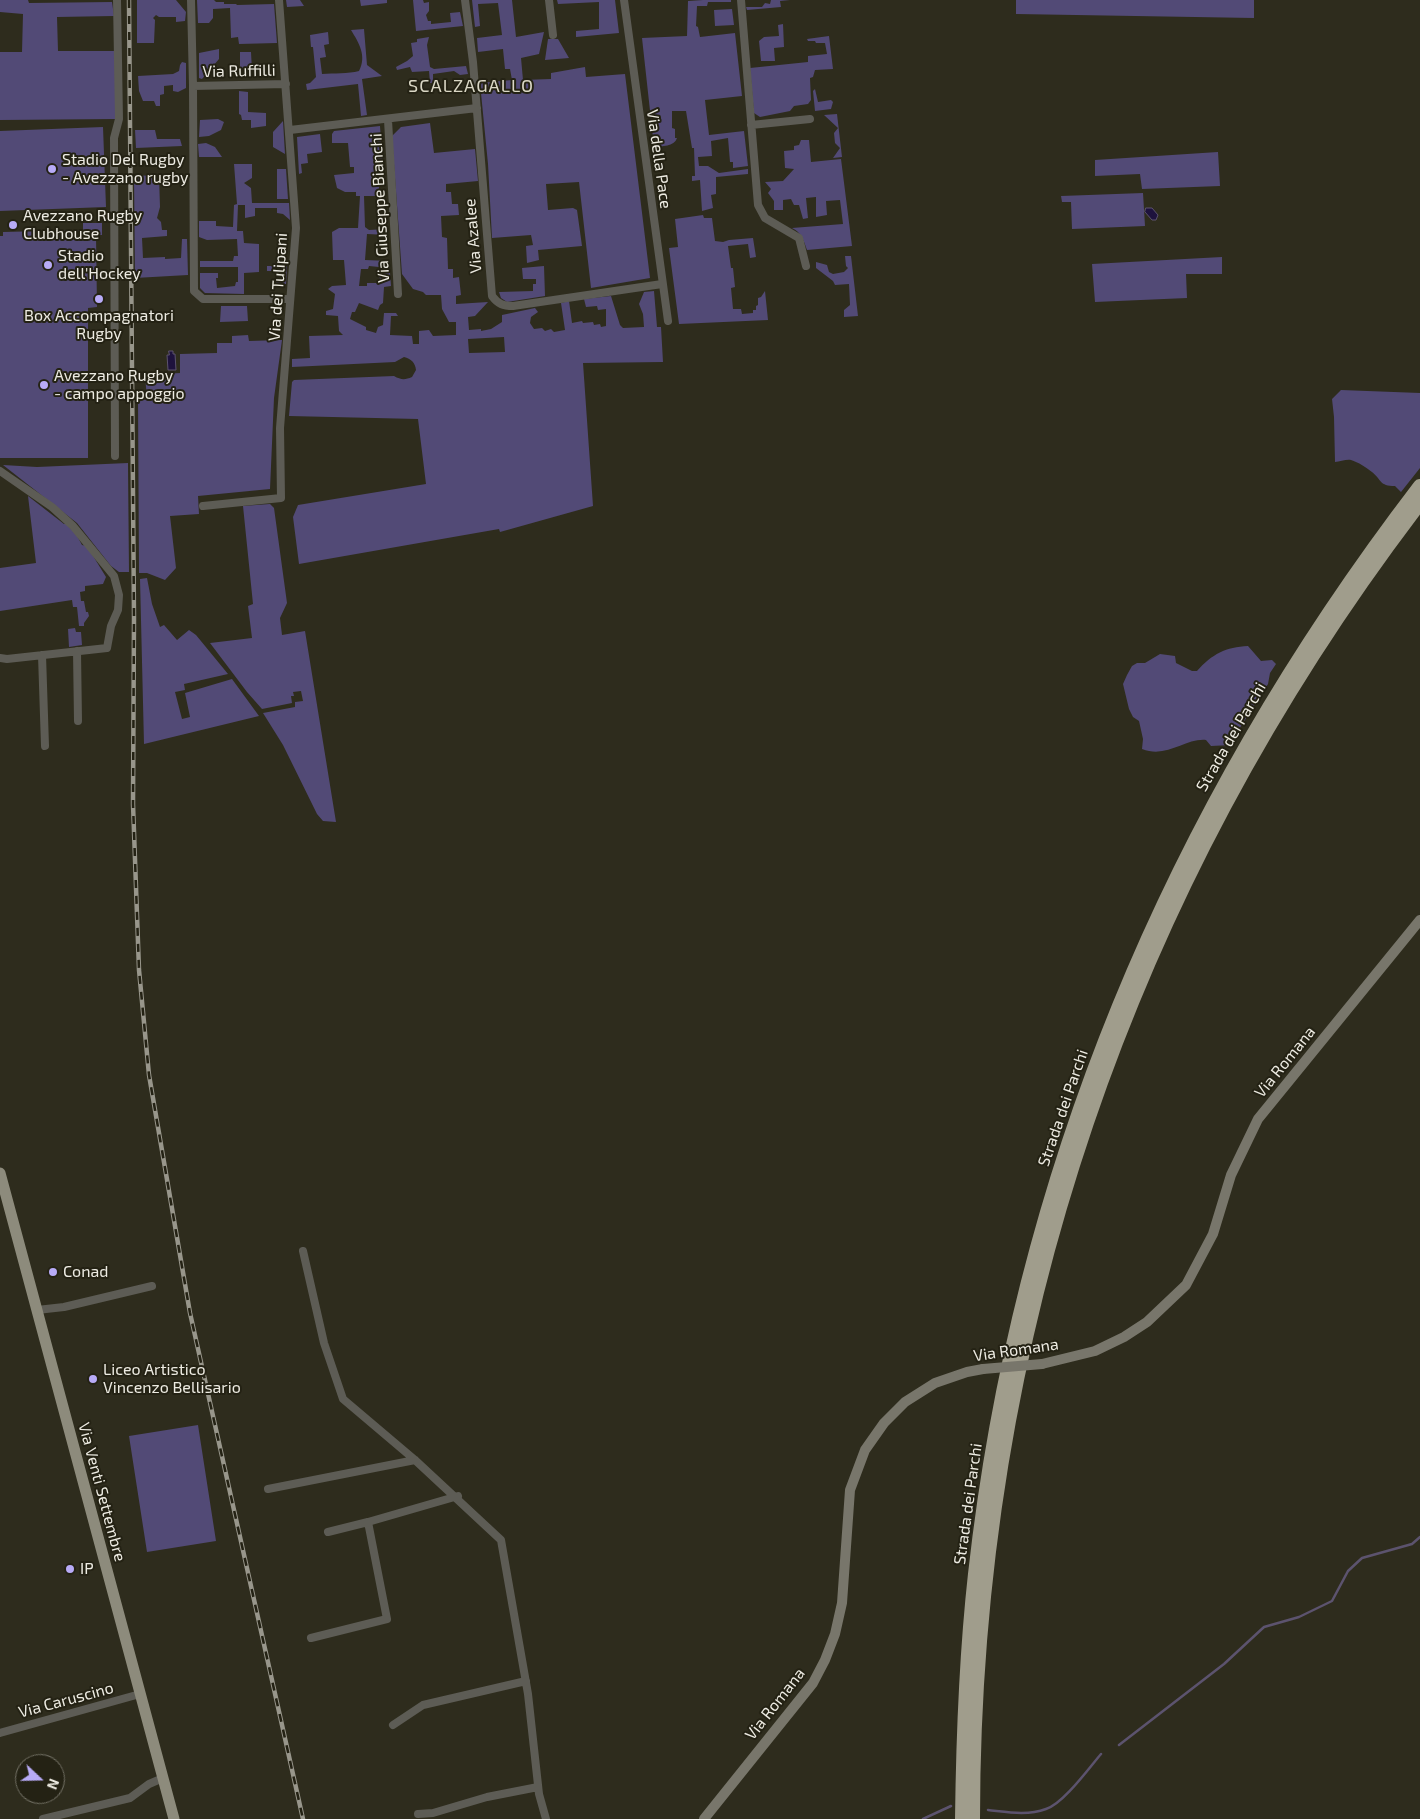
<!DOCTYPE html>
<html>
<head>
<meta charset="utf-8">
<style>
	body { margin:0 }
	#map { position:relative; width:1420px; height:1819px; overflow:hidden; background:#2e2c1d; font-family:"Exo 2",sans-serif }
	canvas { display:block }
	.north { position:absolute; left:15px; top:1754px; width:50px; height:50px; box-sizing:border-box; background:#242214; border:1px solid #747266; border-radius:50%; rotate:111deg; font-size:14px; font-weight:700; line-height:20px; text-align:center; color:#edebe2 }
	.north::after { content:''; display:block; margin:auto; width:18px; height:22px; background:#b8abf7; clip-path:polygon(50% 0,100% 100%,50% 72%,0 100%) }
</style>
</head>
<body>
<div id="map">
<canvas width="1420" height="1819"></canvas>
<div class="north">N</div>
</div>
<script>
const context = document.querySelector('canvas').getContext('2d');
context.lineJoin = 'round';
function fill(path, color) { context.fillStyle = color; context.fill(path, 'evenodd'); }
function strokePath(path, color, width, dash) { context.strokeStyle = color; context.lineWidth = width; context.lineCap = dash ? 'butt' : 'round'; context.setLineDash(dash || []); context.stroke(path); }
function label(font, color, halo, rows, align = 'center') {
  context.font = font + ' "Exo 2",sans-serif'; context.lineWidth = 4; context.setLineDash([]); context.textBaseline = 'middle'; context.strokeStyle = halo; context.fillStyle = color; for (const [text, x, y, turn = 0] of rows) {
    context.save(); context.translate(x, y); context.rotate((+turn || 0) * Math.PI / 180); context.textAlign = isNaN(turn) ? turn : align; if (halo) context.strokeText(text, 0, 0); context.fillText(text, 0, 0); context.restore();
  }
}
const green = new Path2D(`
	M0 0H28L29 3 112 2 114 16 57 17 58 51H116V119L0 120V52H22L23 14 0 12Z
	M137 0H176L186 12 185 21 176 22V17H159L156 15 153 18 155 20 154 43H137Z
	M197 0H214L216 2H224V4H236L237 5 274 4 277 43 239 44 238 37 231 38 230 8 213 9V18L209 23H198Z
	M286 0H300L304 6 287 7Z
	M360 0H387V3L361 6Z
	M413 0H423L424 3 429 2V11L426 15 428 21H431V24L451 22 450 13 460 12 463 26 416 31Z
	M472 0H512L516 37 544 32 539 54 521 58 523 80 551 79V73L585 67 586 77 625 74 650 278 591 288 579 182 546 184 548 210 573 208 577 210 582 246 538 250 539 260 527 263 526 246 533 245 531 235 492 238 488 164 480 83 512 80 510 69H505L503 49 478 52 477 38 502 35 498 3 478 4 480 26 475 27Z
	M557 0H615L619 33 576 37V31L599 29V2L558 4Z
	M703 0H731V2H708L707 6H697L696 26 698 27 700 37 735 33 742 96 705 100 709 135 744 131 748 166 733 168V162H730L728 138 711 141 712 156 698 157 699 166H708L719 173 748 169V174L716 177V194L711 195 713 208 702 211 700 180 692 181V176H695L694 148H692L686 111H672V128L675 129V138H677C674 147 662 146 654 147L642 38 687 36 688 1Z
	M771 0H790L780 1 781 7 747 10 746 7H762L765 3 770 4Z
	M1016 0H1254V18L1016 14Z
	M732 9 734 25 715 26 714 10Z
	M783 24 784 47 774 48 775 61H761L759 41 764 37 779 36 778 25Z
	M364 29 367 65 382 76 362 79 367 115 361 116 358 84 307 90 306 84 310 83 316 77 313 47H311L310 35 328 32 329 44 324 45 326 57 320 58 322 74C334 73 348 74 359 71 367 56 359 43 351 30Z
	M829 36 833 69 815 70 813 77 810 78 811 100 808 104 794 106 790 111 760 117 754 113 750 68 808 62V56L827 54 825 43H816L815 41H808L807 39Z
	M429 37 427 45 430 67 434 69 466 66 468 74 460 75 454 71 433 74V83H430L429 71 412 72 410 67 397 70 396 67 407 61 413 56 411 43 417 42V39Z
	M548 39H558L569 58 545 60Z
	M219 49V59L202 79 199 78V53Z
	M240 52H251L252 71H246L245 76H240Z
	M182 62 186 63V88L178 92 173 91V85L164 86V94L160 95V106H156L154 101H143L139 91 138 76 173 74 179 71 180 65Z
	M815 89 818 102 831 100 833 102 831 109 815 111 813 91Z
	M239 91 248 92V112L266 113V126L251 128V120H242L241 115 239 114Z
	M837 114 842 157 833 158 840 148 835 143 834 133 838 128 824 115Z
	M218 119 224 122 221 130 209 136 199 137 200 120Z
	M283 121 285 154 273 147V132Z
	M430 123 434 153 475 149 478 181 446 184V192H451L452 204H458L459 215 441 216 442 237 447 238 448 269H453V278L459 277 461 295 456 296V304L488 302 475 316 468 317 469 330 481 329V331L491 329 502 322V315L535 308 538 312 531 317 530 323 534 329 542 328 545 331 551 329 554 332 565 330 561 303 569 301 572 323 582 321 583 323 593 322 594 325 600 324 601 327 606 326V309L598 310 597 306 586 307 584 299 611 296 620 325 623 328 644 327 643 314 639 304 644 292 654 291 657 327H661L663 362 583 363 593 506 500 532 499 529 299 564 293 517 298 505 426 484 418 419 289 416 292 382 294 380 394 376C401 380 405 380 412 377L416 370C415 362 411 359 404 357L395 362 292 367V359L310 358 309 336 343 335 339 331 338 316 326 315V311L333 309 335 294 328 289 332 286 346 285 344 260H333L332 232 339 228H358L360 196H356V192H345L337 188 334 175 354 173V167H350L348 143H332V134L334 131 380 126 384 182 379 183V196H364L365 227 369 230 388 229V235L367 234 365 260 389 261 391 286 384 287 383 303 380 305 378 310 359 303 355 312H352L350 319 366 327V330L376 333 378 327 383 325 384 313H396L398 316H391L390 335 412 336 413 344H419V331L429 330 433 336 456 335V322H449L442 309 441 295H426L423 292 413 289 402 274 392 136 401 127ZM369 266 379 267 381 272 376 275 380 278 379 281 376 283H367V286H359L361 269H368ZM504 337 505 352 469 353 468 339Z
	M103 127 106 207 0 211V131Z
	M135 130H155L157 139H180L182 146 136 148Z
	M320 134 322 152 307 154 308 163 301 164 302 173 299 174 297 137Z
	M801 140H809L811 162 841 159 852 246 807 250C804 241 801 232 792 228L843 224 840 200 826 201 827 215 816 217V197L806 198 808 218 803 219 799 205H794L791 199 783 200V210H774V201L768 193 771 189 765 182 783 181 794 169 785 168 784 151 794 150V146L799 145Z
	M206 143 215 147 222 157H199L198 144Z
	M1218 152 1220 186 1142 189 1140 174 1095 176V160Z
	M234 164H252V178L244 183 251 188 252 203H289L290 220 283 214 277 213V208H255V216L245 218V205H238L237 231H243L244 243 259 244V272L244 273V294L205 293 200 288V273H218V278H216L217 288 235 286 236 282H238V267H200V261H233L234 256H238L237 239 207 240 199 237V221H216V226L233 227 234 205 237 204Z
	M277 169H286L288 199H277Z
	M159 175 160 207 157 218 161 222 162 230H167V236L142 238 143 258 165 257V259L181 258 182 239H187L188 275 135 278 134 176Z
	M1143 193 1145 226 1072 229 1071 202H1062L1061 196Z
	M703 215 704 218H712L715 241 723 242 729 240 753 238 756 257 750 258 748 244 728 246 731 268H733L735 287 731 288 733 309H741L742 314 753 313V310H756V306L758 305V298L761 297 765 291 768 320 679 324 669 248 678 247 675 219Z
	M83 223H102V235H96L97 307 88 308V458H0V236H3V232L83 230Z
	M845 256H851L858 316 844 317V310L850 305 849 284 835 285 833 281 816 268V262L827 265 829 272 833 274 844 272 848 268 846 266Z
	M1222 257V274H1186L1187 298 1095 302 1092 264Z
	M267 266H287L286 284H276V271H267Z
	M544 266 545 296 507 302 501 298 499 292 533 291V284H536V279H523L522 268Z
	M221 306H247L248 321 220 322Z
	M248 335 249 341 282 340 274 398 270 489 198 496 199 514 170 516 176 568 165 580 147 573H139L138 401 147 399 145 375 180 373V354L217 353V343H232V336Z
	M1341 390 1420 393V468L1401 492 1395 486C1379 486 1382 480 1372 472 1367 468 1358 462 1351 460 1346 459 1340 462 1335 462L1334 417 1332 399Z
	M128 463 129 572H119L111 566 77 523 3 465 37 467Z
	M28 496 64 524H66L76 534 82 545 87 546 106 577 103 584 85 586V591L80 592 81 601H84L86 612H88L89 616 84 623V626H79L77 607H73L72 600 0 611V568L36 563Z
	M270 504 274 508 287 603 280 618 282 635 305 631 336 822 323 821 317 814 283 745 263 713 295 707V702L303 701 301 691 293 692 294 696H291L292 703 262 709 247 692 210 643 252 638 248 606 253 604 243 506Z
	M147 578 152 604 160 627 164 625 177 640 189 630 196 635 228 674 184 684 185 690 175 692 182 719 190 717 185 693 232 679 259 716 144 744 140 579Z
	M75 628 76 632H81L82 645 69 647 68 629Z
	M1248 646 1261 661 1272 660 1276 664 1270 673 1268 684 1234 737 1231 745 1211 746 1206 740C1185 738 1167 759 1142 749L1143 739 1139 721 1133 717 1129 709 1123 684 1127 675 1132 666 1137 663H1145L1160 654 1175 656 1176 663 1192 671H1197C1212 654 1226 647 1248 646Z
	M198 1425 216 1541 147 1552 129 1436Z`);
const water = new Path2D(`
	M1146 208H1152L1158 215 1156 220H1152L1145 212Z
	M169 351H173V354H175L176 370H168L167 355H169Z`);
const stream = new Path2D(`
	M1119 1745 1224 1664 1264 1627 1299 1617 1332 1601 1348 1571 1362 1558 1412 1544 1420 1537
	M988 1810C1007 1812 1027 1816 1046 1809 1063 1804 1089 1768 1101 1754
	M923 1819 951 1806`);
const minor = new Path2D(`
	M191 0 193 86 194 291 203 299H290
	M465 0 473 62 492 296C498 304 503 306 513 306L662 284
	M549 0 553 35
	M624 0 668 321
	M741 0 758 205 765 218 799 238 806 266
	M193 86 286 84
	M388 120 398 294
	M751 125 810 119
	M290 130 477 108
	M115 456 114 138 119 119 117 0
	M0 471 52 507 73 526 114 576 119 595 118 610 111 626 107 648 7 659 0 658
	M203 506 281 498 280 428 296 228 279 0
	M77 651 78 721
	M42 655 45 746
	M303 1251 324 1343 343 1399 415 1460 501 1540 528 1694 539 1794 546 1819
	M37 1310 64 1307 152 1286
	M268 1489 415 1460
	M328 1532 368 1522 458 1496
	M311 1638 387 1619 368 1522
	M393 1725 423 1705 526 1681
	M0 1733 140 1694
	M418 1814 433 1813 487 1797 538 1787
	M43 1819 130 1798 149 1784 163 1778`);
const secondary = new Path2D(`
	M1042 1364 1095 1351 1124 1337 1147 1322 1186 1285 1213 1234 1231 1175 1258 1119 1420 920
	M704 1819 813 1683 825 1660 835 1634 842 1603 850 1490 865 1450 884 1423 905 1402 935 1383 967 1372 983 1369`);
const primary = new Path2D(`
	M0 1173 174 1819`);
const motorway = new Path2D(`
	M962 1819C963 1737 966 1655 975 1574 1020 1170 1174 807 1420 486
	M973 1819C973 1336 1127 886 1420 503`);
const rail = new Path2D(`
	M129 0 134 617 133 804 139 970 149 1075 190 1313 303 1819`);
const secondaryBridge = new Path2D(`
	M983 1369 1042 1364`);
const markers = [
	[52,169,5,"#b8abf7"],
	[13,225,5,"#b8abf7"],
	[48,265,5,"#b8abf7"],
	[99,299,5,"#b8abf7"],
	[44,385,5,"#b8abf7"],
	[53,1272,5,"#b8abf7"],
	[93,1379,5,"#b8abf7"],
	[70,1569,5,"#b8abf7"]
];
const streetNames = [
	["Via Ruffilli",239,71,-1],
	["Via della Pace",659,159,82],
	["Via Giuseppe Bianchi",380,208,-93],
	["Via Azalee",473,236,-95],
	["Via dei Tulipani",278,287,-86],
	["Strada dei Parchi",1231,737,-60],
	["Via Romana",1285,1062,-51],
	["Strada dei Parchi",1063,1108,-71],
	["Via Romana",1016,1350,-8],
	["Via Venti Settembre",102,1492,75],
	["Strada dei Parchi",968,1504,-82],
	["Via Caruscino",66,1700,-15],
	["Via Romana",775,1704,-52]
];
const poiNames = [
	["Stadio Del Rugby",62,160],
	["- Avezzano rugby",62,178],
	["Avezzano Rugby",23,216],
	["Clubhouse",23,234],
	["Stadio",58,256],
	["dell'Hockey",58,274],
	["Box Accompagnatori",99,316,"center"],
	["Rugby",99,334,"center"],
	["Avezzano Rugby",54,376],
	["- campo appoggio",54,394],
	["Conad",63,1272],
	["Liceo Artistico",103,1370],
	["Vincenzo Bellisario",103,1388],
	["IP",80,1569]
];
const neighbourhoodNames = [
	["SCALZAGALLO",471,86]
];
fill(green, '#524a76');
fill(water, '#1e123d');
strokePath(water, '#5c536e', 1);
strokePath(stream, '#5c536e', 2.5);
strokePath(minor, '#5d5c55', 8);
strokePath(secondary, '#78766b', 10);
strokePath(primary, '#8d8b7c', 11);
strokePath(motorway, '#a09d8c', 14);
strokePath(rail, '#98968b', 4.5);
strokePath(rail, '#242214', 2.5, [8]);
strokePath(secondaryBridge, '#78766b', 10);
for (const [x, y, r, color] of markers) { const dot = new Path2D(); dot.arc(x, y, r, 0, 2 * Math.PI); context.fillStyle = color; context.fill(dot); strokePath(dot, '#242214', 2); }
label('16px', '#edebe2', '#242214', streetNames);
label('16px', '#edebe2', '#242214', poiNames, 'left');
context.letterSpacing = '1px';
label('18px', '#dad7c5', '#242214', neighbourhoodNames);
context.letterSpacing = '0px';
</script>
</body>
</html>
